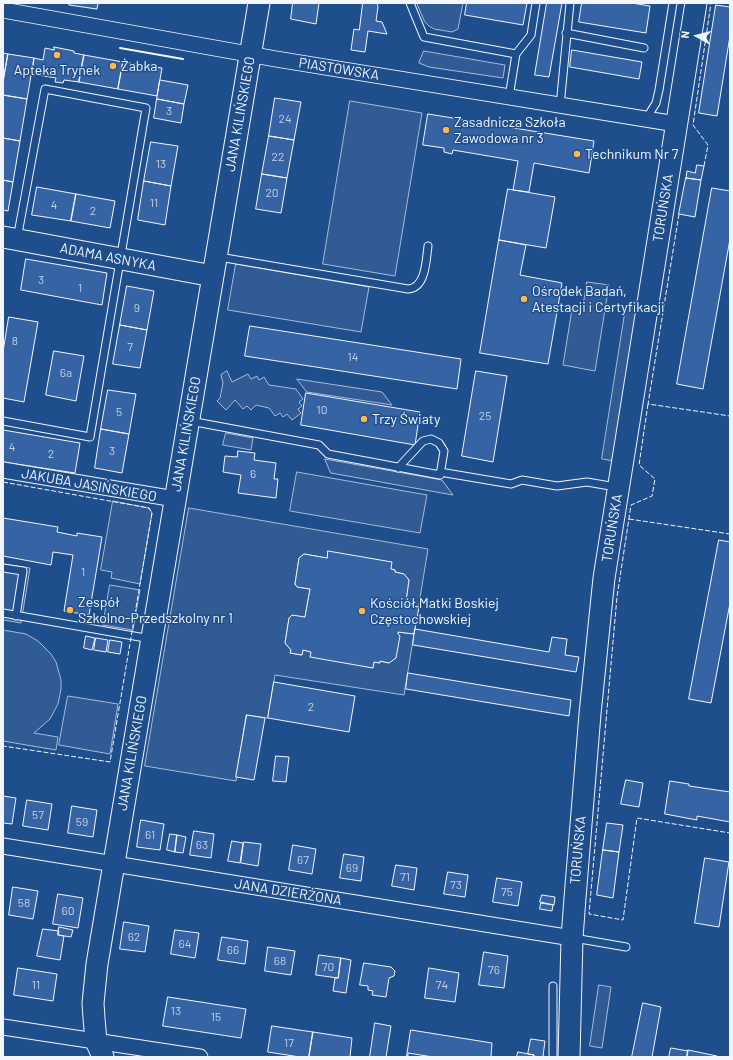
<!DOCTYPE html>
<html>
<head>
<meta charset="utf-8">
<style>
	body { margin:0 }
	#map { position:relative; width:733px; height:1060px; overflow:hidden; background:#1f4e8c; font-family:Barlow,sans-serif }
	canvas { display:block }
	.frame { position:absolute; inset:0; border:4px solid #f2f6ff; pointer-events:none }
	.north { position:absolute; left:677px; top:16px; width:40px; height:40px; -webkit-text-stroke:3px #1f4e8c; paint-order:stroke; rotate:277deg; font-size:11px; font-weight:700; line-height:16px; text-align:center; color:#f2f6ff }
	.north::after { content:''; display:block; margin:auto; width:14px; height:18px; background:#f2f6ff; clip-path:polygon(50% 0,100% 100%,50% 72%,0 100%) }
</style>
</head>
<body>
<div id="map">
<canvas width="733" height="1060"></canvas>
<div class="frame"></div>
<div class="north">N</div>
</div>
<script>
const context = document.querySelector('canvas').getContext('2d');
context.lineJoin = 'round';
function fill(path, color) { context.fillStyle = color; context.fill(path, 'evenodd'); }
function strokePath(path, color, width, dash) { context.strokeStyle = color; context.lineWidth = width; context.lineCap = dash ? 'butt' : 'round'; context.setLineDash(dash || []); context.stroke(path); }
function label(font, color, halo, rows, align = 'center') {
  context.font = font + ' Barlow,sans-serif'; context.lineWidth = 3; context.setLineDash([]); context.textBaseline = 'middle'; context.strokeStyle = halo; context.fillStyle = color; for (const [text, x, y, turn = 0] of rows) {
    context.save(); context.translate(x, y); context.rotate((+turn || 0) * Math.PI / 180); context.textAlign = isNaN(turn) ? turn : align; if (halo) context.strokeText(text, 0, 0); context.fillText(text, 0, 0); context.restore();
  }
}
const built = new Path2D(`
	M417 3H463L458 29 452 32 434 29 429 26 425 22Z
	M424 51 505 65 503 78 429 67 419 63Z
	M350 101 422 113 395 276 323 264Z
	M236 264 369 287 361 332 228 310Z
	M587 282 609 285 595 371 563 365 572 309 582 310Z
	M626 307 638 309 614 461 602 459Z
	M227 371 232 382 248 374 251 379 257 376 259 380 264 377 269 385 296 389 303 399 299 402 302 406 298 409 301 413 292 420 287 414 283 417 280 413 275 416 269 408 256 405 251 410 247 406 243 409 235 400 226 410 217 401 220 398 223 383 221 375Z
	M297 379 382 392 392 405 307 392Z
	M226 433 253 438 251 450 223 445Z
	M325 459 442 480 453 495 331 473Z
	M297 472 427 495 420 533 290 511Z
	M113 501 149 508 152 513 140 584 111 578 112 572 101 570Z
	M189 508 428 549 404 695 275 675 268 718 246 715 236 781 145 766ZM328 552 395 570V572L404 574 409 580 406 601 403 603 404 605 418 607 414 634 398 632 389 663 380 661 379 663 374 662 373 668 311 652 303 650 302 655 290 653 291 650 285 643 289 618 305 617 310 589 297 587 295 584 299 558 304 554 327 558Z
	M3 564 30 568 21 623 3 620Z
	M110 585 140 590 133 630 103 625Z
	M3 630 26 634 38 641 51 654 56 662 61 680V689L58 704 50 719 34 733 58 737 56 750 3 741Z
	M68 696 118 704 110 754 59 745Z
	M599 985 611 987 602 1048 590 1046Z`);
const building = new Path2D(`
	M70 3H98L97 9 69 5Z
	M293 3H319L316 24 291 19Z
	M363 3H377L378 7 376 21 382 22 387 34 368 31 365 52 351 50 354 29 359 30Z
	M467 3H527L523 25 465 15Z
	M547 3H562L549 77 535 75Z
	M582 3H632L650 6 646 33 579 22Z
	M716 5 730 7V36L717 116 699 113Z
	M54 47 74 51V53L84 55 79 82 64 80 63 83 55 82 56 78 32 74 34 58 43 60 45 48 54 50Z
	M572 50 642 62 639 79 570 67Z
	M3 53 8 54 3 82Z
	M8 54 34 58 27 99 3 95V82Z
	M84 55 123 62 118 89 79 82Z
	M123 62 162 68 157 96 118 89Z
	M160 80 188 85 184 104 157 99Z
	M3 95 27 99 20 141 3 138Z
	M275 98 301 102 294 140 269 136Z
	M157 99 184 104 181 123 154 118Z
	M428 114 594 141 589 173 534 163 529 192 513 190 518 161 453 150 452 154 444 152V148L423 145Z
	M269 136 294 140 287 178 262 174Z
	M3 138 20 141 13 182 3 180Z
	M151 142 178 146 171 186 144 181Z
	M697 165 704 166 701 180 686 178 687 171 695 173Z
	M262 174 287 178 281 213 256 209Z
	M686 178 701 180 695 217 679 214Z
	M3 180 13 182 8 211 3 210Z
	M144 181 171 186 165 225 138 220Z
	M37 187 76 194 71 221 32 215Z
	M712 188 730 191V239L703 389 677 384Z
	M508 189 555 197 546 248 499 240Z
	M76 194 115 201 110 228 71 221Z
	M499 240 526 245 520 275 562 283 548 364 480 353Z
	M26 259 107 273 102 305 21 290Z
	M127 286 154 291 147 330 120 325Z
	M9 317 38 322 24 402 3 398V352Z
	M120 325 147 330 140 368 113 364Z
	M250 326 461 359 457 389 245 356Z
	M54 351 84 356 76 401 46 395Z
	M476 371 507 376 493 462 462 456Z
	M108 390 136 394 129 434 101 429Z
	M306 393 420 412 415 445 301 425Z
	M101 429 129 434 122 473 95 468Z
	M3 430 80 443 75 473 3 462Z
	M238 451 255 453 254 460 276 463 274 479H278L276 498 238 493 241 475 223 472 225 456 237 457Z
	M3 518 58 527 57 532 77 536V533L102 537 89 615 64 611 73 555 53 552 51 565 3 556Z
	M719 540 730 542V603L711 703 689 699Z
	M328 551 392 562 391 569 395 570V572L404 574 409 580 406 601 403 603 404 605 419 607 414 634 398 632V634L400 636 396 658 389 663 380 661V663L374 662 373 668 310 657 311 652 303 650 302 655 290 653 291 650 285 643 289 618 292 615 305 617 310 589 297 587 295 584 299 558 304 554 327 558Z
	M415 629 549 652 552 637 567 639 565 655 579 657 576 672 413 645Z
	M86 636 95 638 92 650 84 648Z
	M96 638 108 640 106 652 94 650Z
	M110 640 122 642 120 654 108 652Z
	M408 673 571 700 569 716 406 689Z
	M274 682 355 696 349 732 268 718Z
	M247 715 265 718 254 780 236 777Z
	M276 756 289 757 286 782 273 781Z
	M626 780 643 783 639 807 621 804Z
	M670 781 689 784V786L730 792V822L697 816V820L665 814Z
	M3 796 16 798 12 824 3 823Z
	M27 800 52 804 48 830 23 826Z
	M72 806 97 810 93 837 68 833Z
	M141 820 164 824 160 850 137 847Z
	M607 823 623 825 619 852 603 850Z
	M194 831 214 834 211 858 190 855Z
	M170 834 177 835 175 852 167 850Z
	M177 835 186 837 183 853 175 852Z
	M232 841 243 843 240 863 228 861Z
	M244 842 261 844 258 866 241 863Z
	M293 845 316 849 312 874 289 870Z
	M603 850 619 852 613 898 597 895Z
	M344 854 364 857 361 881 340 878Z
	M705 858 729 862 719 927 695 923Z
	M396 865 417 868 414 890 392 886Z
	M448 872 468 875 465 897 444 894Z
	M497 878 522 882 518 906 493 902Z
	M13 887 38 891 33 919 9 915Z
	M58 894 83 898 78 928 53 924Z
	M542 895 555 897 554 905 540 902Z
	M541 903 553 905 552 911 540 909Z
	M124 922 149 926 145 952 120 949Z
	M59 927 73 930 71 937 58 935Z
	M43 929 59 931 58 935 64 936 60 960 37 956Z
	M175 930 199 933 195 958 171 954Z
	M222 937 248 941 245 964 218 960Z
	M268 947 295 951 291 975 265 971Z
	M484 952 508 956 504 988 479 985Z
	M319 955 341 958 338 978 316 975Z
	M341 958 351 960 346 993 333 991 335 978H338Z
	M364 963 391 967 395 971 394 976 389 978 386 997 372 995 373 991 368 990V986L360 985Z
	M18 968 57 974 53 1001 14 995Z
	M429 968 459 973 455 1002 425 998Z
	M168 997 246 1009 241 1038 163 1026Z
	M643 1003 661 1007 652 1057H632Z
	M375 1023 391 1026 386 1057H370Z
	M272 1026 313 1032 309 1057H300L268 1052Z
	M411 1030 492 1043 491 1057H433L408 1053V1056H407Z
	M313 1032 352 1038 350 1057H309Z
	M531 1039 545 1041 543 1056 548 1057H534V1055L528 1054Z
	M671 1048 688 1051 687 1057H669Z
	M688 1050 717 1056V1057H687Z
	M518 1052 534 1055V1057H517Z`);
const lane = new Path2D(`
	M410 3 424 37 516 54
	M566 33 644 48
	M509 97 516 54 531 35 536 3
	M560 106 570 3
	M646 119 656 103 659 90 673 3
	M219 257 408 289C426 288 426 260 428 246
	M3 421 90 437 146 108 45 89 17 239
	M190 421 319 445 328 454 440 475 444 451 439 443 431 439 423 441 398 468
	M440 472 511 484 522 480 557 486 587 482 616 487
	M3 568 23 571 16 616
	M3 613 151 639
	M574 938 626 947
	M553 986V1057`);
const street = new Path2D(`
	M3 10 276 59 676 124
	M3 470 175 499
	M3 846 572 938
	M3 1027 200 1057`);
const secondary = new Path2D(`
	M3 237 213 276
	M103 1057 96 1041 94 1018 93 1003 97 964 259 3
	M569 1057 572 938 575 898 590 714 604 578 696 3`);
const fence = new Path2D(`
	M704 166 708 145 693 125 711 3
	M679 214 648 404 730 416
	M648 404 639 465 655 479 652 496 631 505 617 597 612 653 589 914 623 920 637 818 730 833
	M3 482 149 508 152 513 110 762 3 746
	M629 519 730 534`);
const wall = new Path2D(`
	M120 48 183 59`);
const markers = [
	[57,55,4,"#ffb74d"],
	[113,66,4,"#ffb74d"],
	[446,130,4,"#ffb74d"],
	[577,154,4,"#ffb74d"],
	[524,299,4,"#ffb74d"],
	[364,419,4,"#ffb74d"],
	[70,610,4,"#ffb74d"],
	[362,611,4,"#ffb74d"]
];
const numberNames = [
	["3",169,111],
	["24",285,119],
	["22",278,157],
	["13",161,164],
	["20",272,193],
	["11",154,203],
	["4",54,205],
	["2",93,211],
	["3",41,280],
	["1",80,288],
	["9",137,308],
	["8",15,341],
	["7",130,347],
	["14",353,357],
	["6a",66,373],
	["10",322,410],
	["5",119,412],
	["25",485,416],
	["4",12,447],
	["3",112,451],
	["2",51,454],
	["6",253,474],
	["1",83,572],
	["2",311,707],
	["57",38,815],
	["59",82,822],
	["61",150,835],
	["63",202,845],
	["67",303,860],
	["69",352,868],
	["71",405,877],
	["73",456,885],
	["75",507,892],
	["58",24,903],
	["60",68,911],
	["62",134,937],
	["64",185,944],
	["66",233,950],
	["68",280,961],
	["70",328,967],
	["76",494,970],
	["11",36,985],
	["74",442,985],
	["13",176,1011],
	["15",216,1017],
	["17",289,1043]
];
const poiNames = [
	["Żabka",121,66],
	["Apteka Trynek",57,70,"center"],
	["Zasadnicza Szkoła",454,122],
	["Zawodowa nr 3",454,138],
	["Technikum Nr 7",585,154],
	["Ośrodek Badań,",532,291],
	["Atestacji i Certyfikacji",532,307],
	["Trzy Światy",372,419],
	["Zespół",78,602],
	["Szkolno-Przedszkolny nr 1",78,618],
	["Kościół Matki Boskiej",370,603],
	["Częstochowskiej",370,619]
];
const streetNames = [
	["PIASTOWSKA",339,69,9],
	["JANA KILIŃSKIEGO",240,114,-80],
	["TORUŃSKA",663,208,-81],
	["ADAMA ASNYKA",108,257,11],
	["JANA KILIŃSKIEGO",186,434,-80],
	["JAKUBA JASIŃSKIEGO",89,485,10],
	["TORUŃSKA",612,528,-81],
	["JANA KILIŃSKIEGO",132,753,-80],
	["TORUŃSKA",578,850,-85],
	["JANA DZIERŻONA",288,892,9]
];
fill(built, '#305b95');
strokePath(built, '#a8bbd7', 1);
fill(building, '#3563a3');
strokePath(building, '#f2f6ff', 1);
strokePath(lane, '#f2f6ff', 9);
strokePath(street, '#f2f6ff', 17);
strokePath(secondary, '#f2f6ff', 23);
strokePath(lane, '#1f4e8c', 7);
strokePath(street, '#1f4e8c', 15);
strokePath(secondary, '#1f4e8c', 21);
strokePath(fence, '#f2f6ff', 1, [5, 2]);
strokePath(wall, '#f2f6ff', 2);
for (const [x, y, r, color] of markers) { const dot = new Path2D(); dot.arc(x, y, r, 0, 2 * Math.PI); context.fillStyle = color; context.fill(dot); strokePath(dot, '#1f4e8c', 1.5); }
label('12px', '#c3d1e8', null, numberNames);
label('14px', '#f2f6ff', '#1f4e8c', poiNames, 'left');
label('14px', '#f2f6ff', '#1f4e8c', streetNames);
</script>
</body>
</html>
